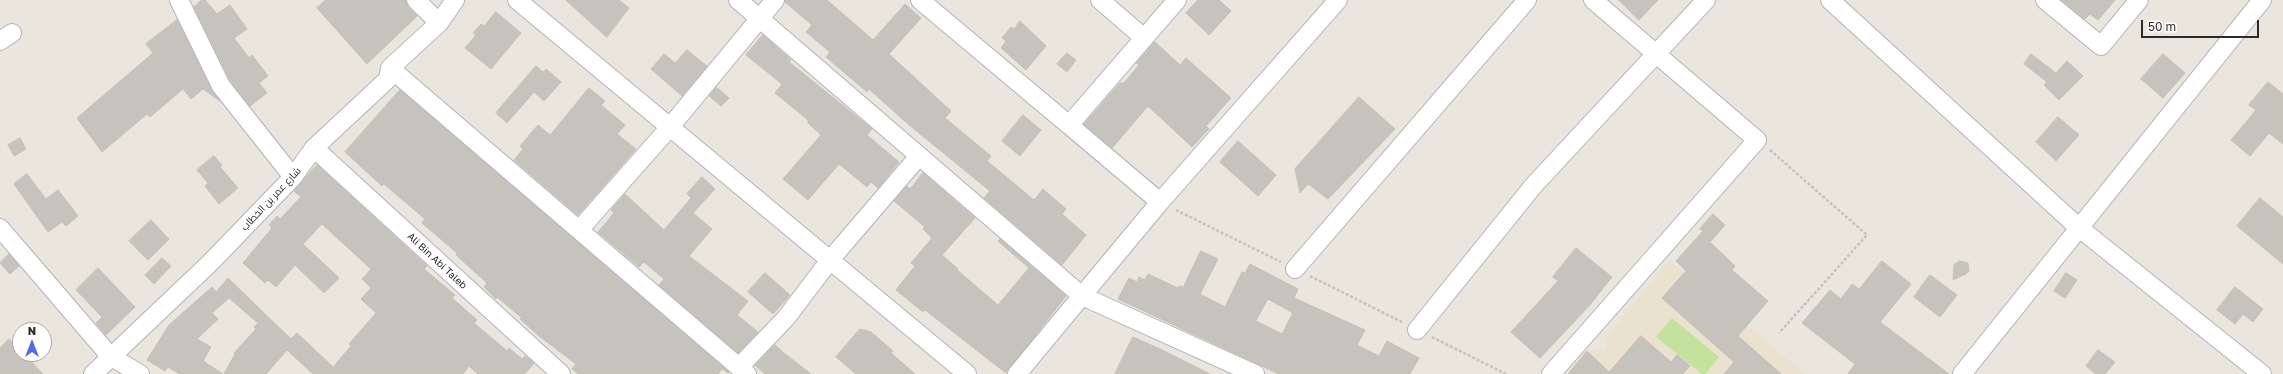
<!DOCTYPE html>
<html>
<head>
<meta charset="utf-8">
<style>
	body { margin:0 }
	#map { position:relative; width:2283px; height:374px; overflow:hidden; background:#eae5dd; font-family:"Golos Text",sans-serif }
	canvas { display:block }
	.north { position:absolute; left:12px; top:322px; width:40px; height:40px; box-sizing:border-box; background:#fff; border:1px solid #aaa; border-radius:50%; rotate:0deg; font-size:11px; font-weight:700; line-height:16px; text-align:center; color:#2a2a2a }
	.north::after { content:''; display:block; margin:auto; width:14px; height:18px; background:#4f6be5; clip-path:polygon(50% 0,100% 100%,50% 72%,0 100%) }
	.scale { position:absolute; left:2141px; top:20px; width:118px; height:18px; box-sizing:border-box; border:2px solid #2a2a2a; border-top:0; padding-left:5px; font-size:12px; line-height:14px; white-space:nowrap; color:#2a2a2a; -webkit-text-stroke:3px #fff; paint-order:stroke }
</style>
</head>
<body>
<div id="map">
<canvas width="2283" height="374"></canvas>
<div class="north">N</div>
<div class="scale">50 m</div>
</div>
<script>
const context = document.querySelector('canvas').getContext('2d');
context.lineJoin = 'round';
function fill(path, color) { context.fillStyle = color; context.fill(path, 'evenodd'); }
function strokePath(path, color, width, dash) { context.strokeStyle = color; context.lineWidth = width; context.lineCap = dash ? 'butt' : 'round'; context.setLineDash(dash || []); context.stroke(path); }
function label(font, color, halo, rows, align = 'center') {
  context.font = font + ' "Golos Text",Cairo,sans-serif'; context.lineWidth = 3; context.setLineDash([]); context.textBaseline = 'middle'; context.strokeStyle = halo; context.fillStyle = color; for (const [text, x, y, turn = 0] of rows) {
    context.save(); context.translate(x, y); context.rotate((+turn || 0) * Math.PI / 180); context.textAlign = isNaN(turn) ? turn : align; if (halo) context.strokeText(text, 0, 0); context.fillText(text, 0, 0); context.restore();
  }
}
const education = new Path2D(`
	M1669 260 1805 374H1572L1593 349 1605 351 1606 338Z`);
const pitch = new Path2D(`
	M1672 318 1719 357 1705 374H1702L1656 337Z`);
const building = new Path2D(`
	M202 0H205L217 14 230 5 247 29 234 38 249 58 252 55 268 76 259 83 267 93 250 106 230 80 194 7Z
	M326 0H406L408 7 417 16 367 64 317 8Z
	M566 0H619L629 8 607 37Z
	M785 0H827L873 40 905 4 921 18 889 54 951 111 945 118 991 156 987 161 1034 200 1043 189 1066 209 1062 214 1086 235 1062 265 984 198 990 191 908 124 869 89 867 92 826 57 830 52 806 32 812 25 785 2Z
	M1198 0H1219L1231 11 1209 35 1186 13Z
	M1619 0H1658L1639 20Z
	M2062 0H2115L2098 20 2090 14 2085 19Z
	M496 12 521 33 491 69 465 48 476 35 473 33 481 24 484 26Z
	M177 20 212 91 220 101 203 89 191 99 183 89 150 117 147 114 102 152 77 118 153 53 146 44Z
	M1020 21 1046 46 1026 70 1001 48 1006 41 1002 38 1011 27 1014 29Z
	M763 35 791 60 789 62 872 129 867 135 899 162 878 188 871 182 867 187 839 164 808 200 783 179 821 135 808 123V120L775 93 782 84 746 55Z
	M1155 42 1180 65 1186 58 1231 98 1206 126 1209 129 1192 147 1148 106 1112 148 1084 124 1120 83H1124L1139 65 1136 63Z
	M687 50 707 66 682 96 651 69 664 54 675 63Z
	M1067 53 1076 60 1067 72 1057 64Z
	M2031 54 2056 73 2067 61 2083 76 2059 100 2044 85 2047 82 2024 64Z
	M2163 54 2185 73 2163 98 2141 79Z
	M536 66 543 72 546 69 561 82 544 101 534 92 507 123 496 113Z
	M2268 82 2283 94V144L2269 133 2250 156 2231 140 2256 110 2249 105Z
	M716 87 729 98 721 106 709 96Z
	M589 88 605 101 601 105 625 125 617 134 636 149 578 215 514 160 523 149 520 146 538 125 550 135Z
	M400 90 729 372 728 373 722 369 718 374H578L572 369 576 364 539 336 520 319 522 318 497 297 496 299 484 287 487 283 456 255 457 253 422 223 425 219 384 184 382 186 345 152Z
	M1359 97 1395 129 1328 199 1308 184 1300 193 1295 169Z
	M1023 115 1041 130 1020 156 1002 141Z
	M2058 117 2079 135 2056 161 2036 142Z
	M20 138 26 149 14 156 8 145Z
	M1238 141 1276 175 1258 196 1220 162Z
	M214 156 222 165 220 167 238 188 219 204 205 186 208 183 197 170Z
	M317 165 427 266 424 269 455 295 452 298 477 320 474 323 507 351 509 348 522 359 525 356 534 363 525 374H478L469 366 463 374H313L287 350 266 374H224L235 354 234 353 256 329 254 327 258 323 229 298 212 313 218 319 197 339 211 347 203 361 223 374H180L168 367 165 371 147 360 169 325 212 287 216 292 228 278 291 339 297 333 333 367 351 346 349 344 376 313 361 299 371 288 362 279 371 269 322 224 303 244 339 278 324 293 295 265 276 287 268 280 265 283 243 263 272 228 269 225 277 216 280 219 301 197 294 191Z
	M923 173 975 218 942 255 958 269 957 270 998 305 1029 268 998 241 1000 239 1066 296 1006 373 925 310 923 312 896 290 915 266 911 263 932 238 923 229 925 227 894 201 907 186 910 189Z
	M27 174 46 199 58 190 78 216 66 226 62 222 48 232 14 184Z
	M702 177 715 189 693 213 712 229 689 256 748 301 737 315 758 332 738 353 659 285 664 279 644 262 639 267 598 232 614 213 611 210 625 194 664 230 691 198 687 194Z
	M2260 198 2283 217V264L2237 226Z
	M1713 214 1725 225 1710 242 1735 266 1732 270 1768 301 1738 336 1781 374H1724L1734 362 1662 298 1686 271 1676 261 1703 231 1700 229Z
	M151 220 169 239 148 260 129 241Z
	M1576 248 1612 277 1589 306 1540 358 1511 332 1558 281 1553 277Z
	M1201 251 1218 259 1200 294 1225 307 1242 272 1245 273 1250 264 1298 289 1294 298 1365 330 1357 345 1379 356 1387 341 1419 358 1410 374H1279L1118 299 1129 278 1137 282 1139 277 1145 280 1148 274 1178 288 1179 286 1183 287ZM1268 299 1293 313 1282 334 1256 321Z
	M9 254 19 266 10 274 0 263Z
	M162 258 171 266 154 284 145 275Z
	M1882 261 1911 284 1880 322 1949 374H1848L1855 364 1802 323 1830 290 1841 299 1852 284 1859 289Z
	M1960 261 1968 263 1969 271 1966 274 1953 280 1954 265Z
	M98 268 135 307 106 335 96 323 102 317 76 290Z
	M765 273 790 295 773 314 748 292Z
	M2066 273 2077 280 2065 298 2054 291Z
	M1930 275 1957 295 1940 317 1914 297Z
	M2235 287 2263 309 2253 322 2243 314 2235 324 2217 310Z
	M860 329 871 332 893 351 891 353 915 374H856L836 357Z
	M1641 336 1671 362 1677 355 1690 366 1683 373 1684 374H1568L1587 351 1609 372Z
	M1133 337 1160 349 1210 374H1115Z
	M9 339 20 351V354H24L43 374H0V348Z
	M775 345 784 353 811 374H765L755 365Z
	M2098 350 2115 362 2105 374H2096L2086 366Z`);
const path = new Path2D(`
	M1770 150 1867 235 1779 333
	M1176 210 1281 262
	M1310 276 1402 322
	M1432 337 1506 374`);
const minor = new Path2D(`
	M179 0 221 86 293 177
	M416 0 439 23
	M517 0 967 374
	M738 0 1082 296 1255 374
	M920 0 1069 125 1177 0
	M1100 0 1144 38
	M1830 0 2078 227 2262 374
	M2045 0 2101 46 2139 0
	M0 41 12 33
	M390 68 747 374
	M1069 125 1160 202
	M314 148 561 374
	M0 228 110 356 140 374
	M579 230 670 127 775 0
	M1295 269 1527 0
	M1417 330 1534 185 1706 0
	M739 367 786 318 830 260 919 156
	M93 374 210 263 293 177 314 148 388 79 390 68 439 23 455 0
	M1017 374 1160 202 1338 0
	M1551 374 1757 140 1593 0
	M1962 374 2262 0`);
const streetNames = [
	["شارع عمر بن الخطاب",271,199,-47],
	["Ali Bin Abi Taleb",437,261,43]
];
fill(education, '#eae1cf');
fill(pitch, '#c4e19d');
fill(building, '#c6c3bc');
strokePath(building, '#c5c0b7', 1);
strokePath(minor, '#b1b3bc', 20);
strokePath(path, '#c3c3c3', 2.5, [3, 2]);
strokePath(minor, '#fff', 18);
label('10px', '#2a2a2a', '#fff', streetNames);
</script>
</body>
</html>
